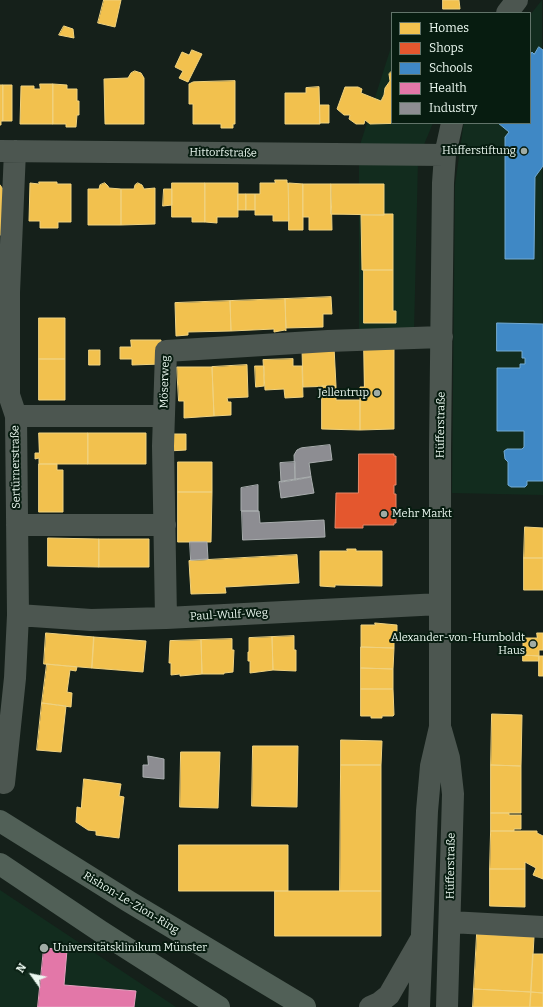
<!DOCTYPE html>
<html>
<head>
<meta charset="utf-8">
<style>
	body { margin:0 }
	#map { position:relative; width:543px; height:1007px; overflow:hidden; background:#15201a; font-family:Bitter,serif }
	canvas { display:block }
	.legend { position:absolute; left:391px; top:12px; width:140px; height:112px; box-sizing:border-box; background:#071c10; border:1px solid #62746a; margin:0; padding:5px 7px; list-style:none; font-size:12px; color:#ebf8f0 }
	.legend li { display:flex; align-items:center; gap:8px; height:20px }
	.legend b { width:20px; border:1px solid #62746a }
	.north { position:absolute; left:12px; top:955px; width:40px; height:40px; -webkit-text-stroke:3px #071c10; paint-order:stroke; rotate:303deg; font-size:11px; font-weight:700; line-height:16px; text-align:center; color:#ebf8f0 }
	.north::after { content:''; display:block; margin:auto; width:14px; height:18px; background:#ebf8f0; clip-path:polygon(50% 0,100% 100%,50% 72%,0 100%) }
</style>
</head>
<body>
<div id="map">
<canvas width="543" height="1007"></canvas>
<ul class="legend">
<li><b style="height:11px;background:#f2c14e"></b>Homes</li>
<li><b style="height:11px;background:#e4572e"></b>Shops</li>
<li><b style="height:11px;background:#3f88c5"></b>Schools</li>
<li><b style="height:11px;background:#e377a8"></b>Health</li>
<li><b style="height:11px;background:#8d8d92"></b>Industry</li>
</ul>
<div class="north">N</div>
</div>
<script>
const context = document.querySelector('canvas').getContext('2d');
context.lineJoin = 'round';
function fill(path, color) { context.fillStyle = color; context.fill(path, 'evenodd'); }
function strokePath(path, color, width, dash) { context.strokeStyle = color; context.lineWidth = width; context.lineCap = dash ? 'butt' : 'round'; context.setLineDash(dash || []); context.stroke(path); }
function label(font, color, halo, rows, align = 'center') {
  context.font = font + ' Bitter,serif'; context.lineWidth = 4; context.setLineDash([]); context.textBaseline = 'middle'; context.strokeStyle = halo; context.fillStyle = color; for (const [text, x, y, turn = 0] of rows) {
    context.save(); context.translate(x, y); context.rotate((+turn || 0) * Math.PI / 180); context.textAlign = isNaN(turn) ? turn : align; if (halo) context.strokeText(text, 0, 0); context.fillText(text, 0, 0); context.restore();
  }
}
const built = new Path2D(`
	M542 0 543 495 452 493 455 185 463 128 464 123H530V15Z
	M392 44V123H433L418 159 414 333 359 332V148Z
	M0 890 176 1007H0Z`);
const homes = new Path2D(`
	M104 0H121L115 27 98 23Z
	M443 0H459L460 9H443Z
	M64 26 73 29 74 38 59 35Z
	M192 50 202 54 188 82 179 78 183 71 175 67 182 52 189 55Z
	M135 71 141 73 144 78V124H105L104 79 128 78 131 73Z
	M392 71V123H408L370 124 365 120 364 124H356L349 119 350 115H344L337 109 345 87H358L362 89 361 93 381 101 384 95 385 88 390 81 389 74Z
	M235 81V124H233V128H221V124H193V104H189V84L193 82Z
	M40 84H53V124H20L21 86H34V89H40Z
	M53 84 67 85V89H77V101H79V115H77L76 127H66V124H53Z
	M0 85H3V121H1V125H0Z
	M3 85H12V121H3Z
	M319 87 320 124H285V93H306V88Z
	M320 105H329V123H320Z
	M275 180H287V183H288L289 221H273V215H255V194H260V183H275Z
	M39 182H57V184H71V222H58V228H40V221H29L30 183 39 184Z
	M105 183 108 186 109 188 121 189V225H88V189H99L100 185Z
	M138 183 142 185 144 189 155 188V224L121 225V189H134L135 185Z
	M172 183H205V222H192V217H172Z
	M205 183H238V217H217V223L205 222Z
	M289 183 303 184V230H289Z
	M303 184H331L332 230H309V217H303Z
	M331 184H384V215L331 214Z
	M0 185 3 189V235H0Z
	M164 189H172V205L163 206Z
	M238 194H246V210H238Z
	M246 194H255V210H246Z
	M384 214H393V270H362L361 215H384Z
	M364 270H393V311H396V323H364Z
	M331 297 332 314H323V327L286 328 285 299Z
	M285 299 286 331 285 330 274 332V329L231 331 230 301Z
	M230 301 231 331 188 332V335L176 336 175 303Z
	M39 318H65V359H39Z
	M131 340H161V364L132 365V359H120V347H131Z
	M364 346H394V429L360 430V387H364Z
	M334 347 336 386 303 387 302 349Z
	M89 350H100V365H89Z
	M39 359H65V400H39Z
	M293 359V366H302L303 397 285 398 284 389 265 390 263 360Z
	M247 365 248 397 227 398 228 402H231V415L214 416 212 367Z
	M255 366H264V386L256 387Z
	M177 367H212L214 416 184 418V401H179Z
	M322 386H336V400H360V430L322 429Z
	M39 433H88V464H39V458L35 459V453H39Z
	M88 433H146V464H88Z
	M168 434H186V450L168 451Z
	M178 462H212V492H178Z
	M39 464H57V470H63V512H39Z
	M178 492H212L211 542H178Z
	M525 527 543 528V558H524Z
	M48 538 99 539V567L48 566Z
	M99 539H149V567H99Z
	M347 549H356V551H382V586L335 585V587L320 586V551H347Z
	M297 555 299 583 225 587 226 593 191 594 189 561Z
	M524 558H543V590H524Z
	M375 623 397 625V636H394V648L361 647V625H375Z
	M46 633 94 637 92 668 44 664Z
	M537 633H543V650H539V656L523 655V638H537Z
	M294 636V650H296V671L273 670 272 637Z
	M94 637 146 641 143 672 92 668Z
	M272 637 273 670 250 673V661H248V652H249V638Z
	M232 639V650H234L233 672 224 673V674H202L201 640Z
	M201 640 202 674 180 676V674L171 675V663H169L170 641Z
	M361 647 394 648 393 669 361 668Z
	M523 655 539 656V661H523Z
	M539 656H543V676H539Z
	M47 664 77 667 76 671 70 670 67 692 72 693 71 707 42 703Z
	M361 668 393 669V689H361Z
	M361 689H393L394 715 393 716H382V718H371V716H361Z
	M42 703 66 706 61 752 37 750Z
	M492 714 522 715 521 766 491 765Z
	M341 740 382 741 381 765H341Z
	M253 746H298L297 807 252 806Z
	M181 752H220L218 808 180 807Z
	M341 765H381V891H340Z
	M491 765 521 766V813H491Z
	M84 779 121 784 119 796 124 797 119 838 96 835V831L88 830 76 822 77 807 81 808Z
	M491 813H509V815H521V829H514V831H491Z
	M491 831H537V833L543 836V879L533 875 536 868 525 862V869H490Z
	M179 845H288V891H179Z
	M490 869H525V907L490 906Z
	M275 891H381V936H275Z
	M477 934 534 937 531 992 474 989Z
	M533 954H543V993L531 992Z
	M474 989 531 992 530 1007H473Z
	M531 992 543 993V1007H530Z`);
const shops = new Path2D(`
	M359 454H394V456H396V485H394V494H396V523H394V525H363V528H335L336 493H358Z`);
const schools = new Path2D(`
	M539 47 543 50V166L535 177 534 259H505V137L509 132 498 123H530V55L532 52 534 54Z
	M497 323 543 324V481H527V485L525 487H511L508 485V462L505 459 504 451 507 449H522L524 447V431H497V368H520V364H525V358H522V351H497Z`);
const health = new Path2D(`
	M44 948 67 950 64 985 136 991 134 1007H38Z`);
const industry = new Path2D(`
	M330 445 332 460 309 463 311 477 295 480 294 455 297 450 301 448Z
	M295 462V480L281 482 280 463Z
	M311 477 314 493 281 498 279 482Z
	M258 485V511H241V488Z
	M242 511H259L260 523 324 520 325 537 243 540Z
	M190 542H207L208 559 191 560Z
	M148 756 164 759V779L143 777V765H148Z`);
const minor = new Path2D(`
	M507 13 517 0
	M0 151 445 155
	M16 416H164
	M17 525H165
	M18 615 91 620 166 618 440 604
	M166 618 163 446 166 351 328 341 442 337
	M441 730 449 758 453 794 447 1007
	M4 783 15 678 18 615 16 416 9 395V292L15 151
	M450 922 543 927
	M370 1007 379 1003 389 995 420 941
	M419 1007 427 811 431 766 440 727V450L443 183 445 155 452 123`);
const major = new Path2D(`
	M0 821 128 901 305 1007
	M0 864 100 931 219 1007`);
const markers = [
	[524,151,4,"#a0aca5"],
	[377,393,4,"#a0aca5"],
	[384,514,4,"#a0aca5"],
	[533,644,4,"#a0aca5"],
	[44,948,5,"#a0aca5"]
];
const poiNames = [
	["Hüfferstiftung",516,151],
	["Jellentrup",369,393],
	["Mehr Markt",392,514,"left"],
	["Alexander-von-Humboldt",525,638],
	["Haus",525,651],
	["Universitätsklinikum Münster",53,948,"left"]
];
const streetNames = [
	["Hittorfstraße",223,153,1],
	["Möserweg",165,382,-88],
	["Hüfferstraße",441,425,-89],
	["Sertürnerstraße",16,467,-91],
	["Paul-Wulf-Weg",229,615,-3],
	["Hüfferstraße",451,866,-89],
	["Rishon-Le-Zion-Ring",131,903,31]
];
fill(built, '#122c1e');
fill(homes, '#f2c14e');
strokePath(homes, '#f0d27f', 1);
fill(shops, '#e4572e');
strokePath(shops, '#e68768', 1);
fill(schools, '#3f88c5');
strokePath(schools, '#73aad2', 1);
fill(health, '#e377a8');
strokePath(health, '#e59ebe', 1);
fill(industry, '#8d8d92');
strokePath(industry, '#a9adae', 1);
strokePath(minor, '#4c5650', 22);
strokePath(major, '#516057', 22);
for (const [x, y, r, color] of markers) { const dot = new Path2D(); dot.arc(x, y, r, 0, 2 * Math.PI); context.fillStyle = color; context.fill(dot); strokePath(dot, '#071c10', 1.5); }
label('11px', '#ebf8f0', '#071c10', poiNames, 'right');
label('11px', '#ebf8f0', '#071c10', streetNames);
</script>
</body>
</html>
